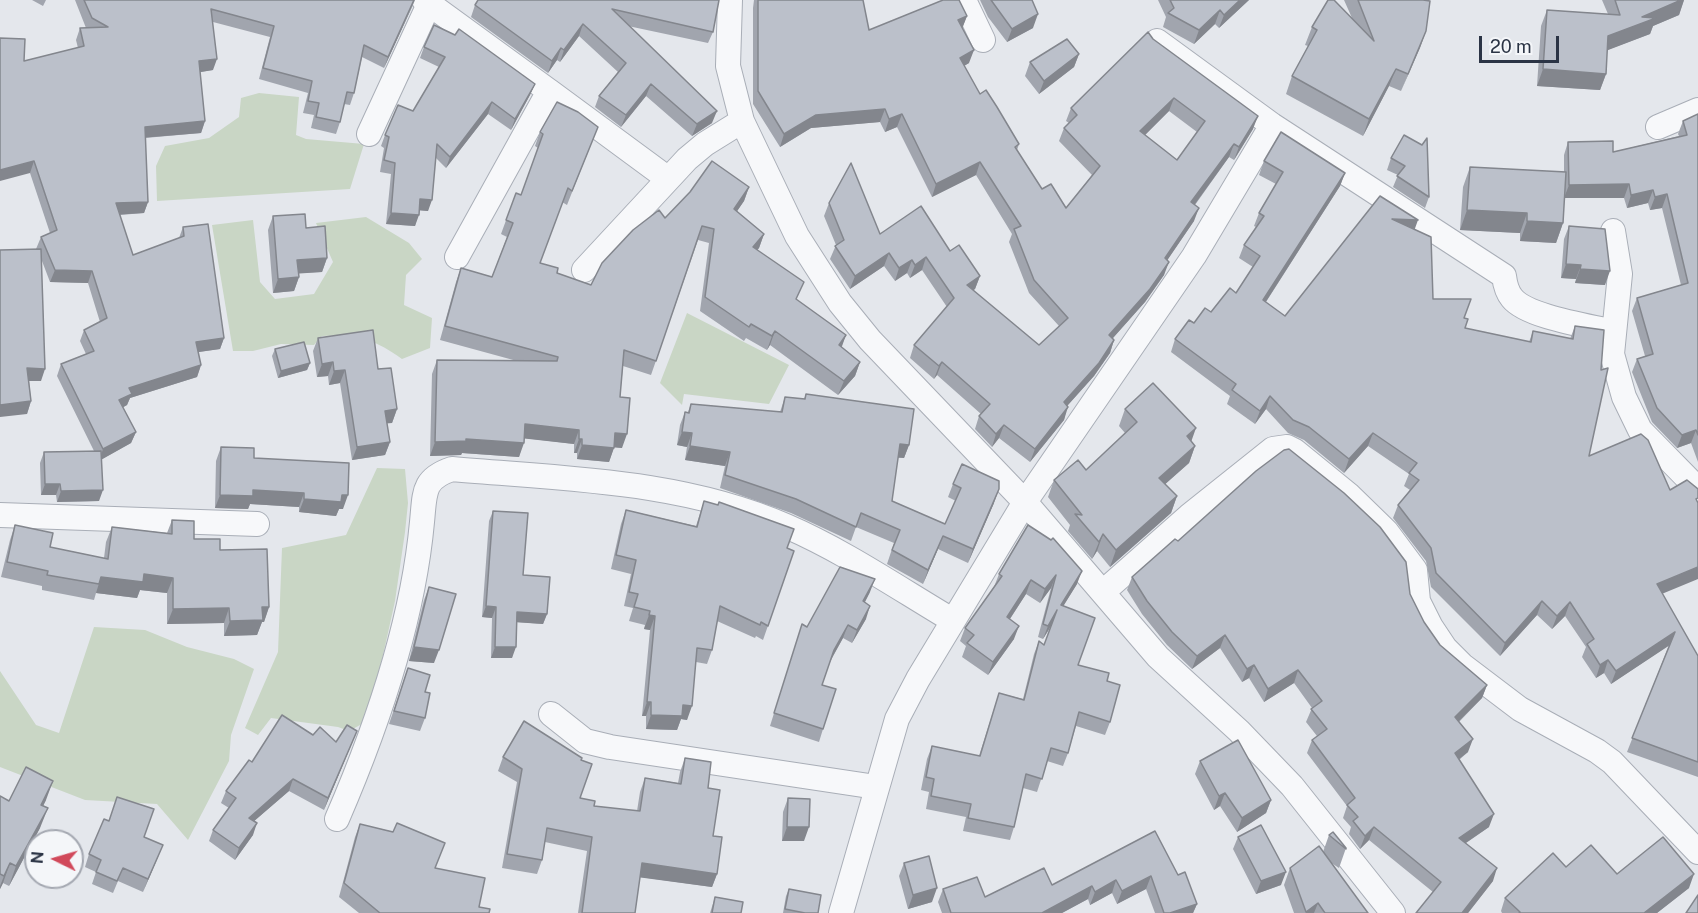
<!DOCTYPE html>
<html>
<head>
<meta charset="utf-8">
<style>
	body { margin:0 }
	#map { position:relative; width:1698px; height:913px; overflow:hidden; background:#e4e7ec; font-family:"Public Sans",sans-serif }
	canvas { display:block }
	.north { position:absolute; left:24px; top:829px; width:60px; height:60px; box-sizing:border-box; background:#f4f6f9; border:2px solid #a4a8b1; border-radius:50%; rotate:275deg; font-size:16px; font-weight:700; line-height:24px; text-align:center; color:#2b3445 }
	.north::after { content:''; display:block; margin:auto; width:21px; height:27px; background:#d1495b; clip-path:polygon(50% 0,100% 100%,50% 72%,0 100%) }
	.scale { position:absolute; left:1479px; top:36px; width:80px; height:27px; box-sizing:border-box; border:3px solid #2b3445; border-top:0; padding-left:8px; font-size:18px; line-height:21px; white-space:nowrap; color:#2b3445; -webkit-text-stroke:4px #f4f6f9; paint-order:stroke }
</style>
</head>
<body>
<div id="map">
<canvas width="1698" height="913"></canvas>
<div class="north">N</div>
<div class="scale">20 m</div>
</div>
<script>
const context = document.querySelector('canvas').getContext('2d');
context.lineJoin = 'round';
function fill(path, color) { context.fillStyle = color; context.fill(path, 'evenodd'); }
function strokePath(path, color, width, dash) { context.strokeStyle = color; context.lineWidth = width; context.lineCap = dash ? 'butt' : 'round'; context.setLineDash(dash || []); context.stroke(path); }
const green = new Path2D(`
	M259 93 299 97 296 135 306 139 364 144 350 189 157 201 156 166 165 146 209 138 239 117 241 98Z
	M366 217 409 243 422 259 406 275 404 305 432 318 430 348 402 359C372 338 358 335 322 336L314 345 281 344 253 351H233L212 225 253 220 260 282 275 299 314 294 333 262 316 223Z
	M687 313 789 365 769 404 684 394 682 405 660 383Z
	M377 468 405 469 408 503 405 532 395 601 376 687 362 724 349 731 338 727 271 718 258 735 245 728 278 652 282 548 346 535Z
	M94 627 145 630 187 647 234 659 254 669 231 735 229 761 188 840 157 804 85 800 0 767V671L36 725 59 733Z`);
const minor = new Path2D(`
	M424 0 549 91
	M730 0 728 66 742 121 797 236 840 303 870 340 1025 502 1158 657 1239 731 1292 786 1393 913
	M964 0 983 40
	M1157 41 1272 125 1504 276C1505 284 1507 292 1512 298 1527 317 1590 326 1614 332
	M1658 127 1698 110
	M369 134 430 2
	M1613 231 1620 274 1612 354 1624 397 1640 430 1698 489
	M457 257 549 91 667 178
	M584 270 687 159 705 144 742 121
	M0 515 257 524
	M1103 592 1189 516 1273 449 1287 447 1295 451 1349 495 1386 531 1415 570 1418 601 1431 627 1445 648 1462 665 1520 709 1597 751 1612 762 1698 852
	M551 714 585 741 610 747 876 787
	M337 819C376 729 413 620 422 522 425 493 422 479 452 469 565 479 681 480 786 526 844 551 898 588 952 620
	M841 913 897 719 918 679 1025 502 1194 256 1272 125`);
const wall = new Path2D(`
	M32 0H46L43 6Z
	M75 0H415L384 68 362 57 354 93 350 105 344 104 340 122 336 134 311 128 314 115 303 113 308 93 259 79 270 37 213 22V70L200 72 205 121 201 133 145 138 148 202 144 213 120 215 133 255 179 238 183 227 224 338 220 349 198 352 201 365 197 377 130 398 127 405 123 407 136 432 131 443 102 459 99 501 57 502 56 495H41L40 463 44 452 94 451 57 376 61 364 86 354 80 341 84 330 100 322 88 283 50 282 42 261 41 381H29L31 401 27 414 36 249 41 237 50 233 30 173 24 61 78 48 76 40 80 28H86Z
	M719 0 713 32 708 43 628 26 712 123 692 136 646 96 621 127 595 107 599 96 618 72 579 36 560 62 557 60 548 73 471 17 475 5Z
	M754 0H863L869 30 967 16 962 28 969 63 964 66 980 94 1019 144 1017 150 1042 189 1066 208 1092 175 1059 141 1064 128 1069 123 1066 121 1071 108 1153 39 1253 129 1234 160 1229 157 1195 205 1194 221 1167 260 1164 275 1145 302 1113 338 1114 340 1110 353 1094 376 1067 406 1064 420 1030 462 999 438 992 447 975 429 979 416 981 414 937 375 934 379 910 358 914 345 947 307 922 270 910 278 907 273 895 281 884 266 850 289 830 259 836 245 824 216 829 203 880 234 950 251 980 276 975 289 973 290 1039 345 1059 326 1029 293 1009 242 1012 234 976 175 932 197 897 127 885 132 880 122 811 128 780 147 753 104V8ZM1169 111 1197 132 1177 160 1145 135Z
	M980 0H1032L1033 28 1007 42 988 17Z
	M1158 0H1249L1219 28 1215 24 1194 44 1163 27 1166 17Z
	M1344 0H1423L1426 31 1401 91 1389 86 1363 136 1286 94 1292 76 1308 46 1305 45 1312 27 1352 18Z
	M1602 0H1684L1679 15 1653 26 1650 34 1607 50 1606 74 1600 90 1537 86 1541 26 1547 10 1608 14Z
	M424 47 535 84 530 95 511 130 488 114 446 168 436 158 428 211 419 210 415 226 386 224 391 174 380 172 384 148 381 146 385 135 413 111 439 67 420 58Z
	M1079 54 1074 67 1039 94 1025 76 1030 62Z
	M1698 114V462L1691 443 1677 448 1652 422 1632 372 1637 359 1645 356 1632 311 1637 298 1681 285 1662 208 1650 210 1648 203 1627 208 1624 198H1564L1563 223 1556 243 1520 241V233L1460 230 1463 187 1470 167 1564 172V155L1568 142 1613 152 1679 136 1678 134 1683 121Z
	M598 127 567 205 562 202 540 263 557 273 591 285 665 218 749 187 744 201 737 211 764 234 759 248 757 250 797 300 846 335 841 347 860 362 855 376 838 395 770 345 767 350 746 338 744 341 700 311 709 243 698 240 651 375 623 366 620 397 622 448 614 447 609 462 577 459V453H574V444L524 438 519 457 462 453 461 455 430 456 432 374 437 360 517 361 440 340 456 282 461 268 492 277 507 237 501 234 516 193 521 195 538 148 535 146 540 132Z
	M1404 135 1429 197 1425 208 1393 187 1398 175 1387 170 1391 158Z
	M1264 161 1345 173 1340 186 1266 302 1285 316 1414 229 1433 299 1464 318 1465 328 1529 342 1533 331 1570 339 1575 326 1589 456 1662 594 1698 656V777L1627 752 1669 645 1611 684 1604 673 1596 678 1582 657 1586 647 1565 616 1552 629 1537 615 1500 656 1431 587 1426 561 1393 518 1398 505 1410 490 1404 486 1409 474 1368 446 1344 473 1304 440 1288 433 1266 409 1255 424 1227 404 1230 396 1171 352 1175 339 1194 323 1211 312 1236 293 1253 267 1239 258 1244 245 1256 227 1254 226 1259 213 1276 184 1259 175Z
	M273 216 306 228 327 258 322 272 298 273 299 277 294 291 273 293 268 230Z
	M1569 226 1605 285 1575 283 1576 279 1561 278 1564 239Z
	M318 338 378 369 397 409 392 423H387L390 442 385 455 352 460 340 383 329 385 328 376 317 377 313 351Z
	M275 349 310 363 307 370 278 378 272 356Z
	M806 394 909 445 904 458H898L892 501 945 524 956 501 948 497 953 484 994 503 968 563 938 549 923 584 887 564 894 543 856 527 851 541 791 513 720 488 725 466 685 460 687 447 677 445 680 425 685 412H688L691 404 780 412 785 397 804 399Z
	M1125 409 1191 441 1195 446 1189 463 1165 484 1177 496 1171 513 1110 567 1097 551 1092 559 1068 531 1070 525 1048 497 1054 480 1086 470 1125 433 1119 426Z
	M221 447 254 458 343 509H339L336 516 299 512V507L250 504 248 509 215 508 216 461Z
	M704 501 787 548 794 551 763 640 756 636 755 638 717 621 712 650 707 664 696 662 687 720 681 719 677 730 646 729V716H642L650 630 644 629 645 625 629 621 633 608 624 606 631 574 611 569 621 524 626 510 696 526Z
	M493 511 523 575 547 614 543 624 517 622 512 658H491L492 618 482 617 489 521Z
	M172 520 194 539 220 550 269 607 264 622H262L257 635 224 636V623L167 624V593L140 590 137 598 96 593 94 600 42 590V586L1 577 10 540 15 525 50 547 104 558 106 542 112 527 167 533Z
	M1028 525 1077 584 1063 606 1078 665 1107 681 1110 722 1105 735 1076 726 1068 753 1063 766 1047 761 1037 792 1023 788 1014 827 1010 840 963 831 966 817 926 809 929 792 921 790 927 759 932 746 979 756 999 693 1023 699 1034 654 1039 641 1044 645 1052 625 1043 639 1038 637 1051 588 1040 603 1026 594 1010 619 1014 639 988 675 962 657 966 646 960 641 965 628 994 587 999 574Z
	M1178 541 1410 594 1424 622 1440 645 1487 685 1482 698 1459 722 1468 752 1459 760 1489 827 1466 843 1493 881 1468 913H1416L1433 892 1369 840 1360 849 1349 834 1351 827 1343 818 1347 806 1307 753 1312 740 1317 736 1306 722 1312 708 1294 683 1264 702 1249 678 1242 682 1220 648 1192 669 1167 645 1142 614 1127 590 1132 577Z
	M429 587 434 663 409 661 424 600Z
	M870 592 865 602 866 619 852 643 843 638 830 662 822 685 823 729 819 742 770 726 802 624 807 627Z
	M408 668 425 692V718L420 731 389 724Z
	M313 735 336 742 352 743 324 810 289 791 254 821 253 835 235 860 209 841 213 830 229 808 221 803 226 791Z
	M503 757 581 760 580 798 594 806 637 811 640 792 645 778 678 783 680 772 685 758 708 788 717 874 712 887 640 877 635 913H578L587 851 545 842 542 860 537 874 502 868 517 782 498 771Z
	M1200 761 1271 800 1266 813 1237 832 1220 806 1214 810 1195 774Z
	M0 796 9 801 46 800 43 806 40 828 9 886 3 883 0 889Z
	M788 798 804 841H782L783 812Z
	M360 824 393 832 445 843 435 868 479 907 489 913H359L339 897 355 837Z
	M1155 831 1178 875 1197 904 1193 913H1155L1146 889 1117 904 1112 893 1090 905 1088 899 1062 913H942L938 902 943 889 985 897 1052 885Z
	M1329 835 1346 848 1339 868 1330 862 1368 913H1294L1284 885 1290 868 1323 852Z
	M144 837 158 857 143 892 118 881 113 893 92 884 96 872 85 867 89 854Z
	M1238 837 1281 885 1256 894 1233 849Z
	M904 863 932 902 908 909 899 876Z
	M1566 867 1617 874 1689 888 1657 913H1502L1501 911 1505 898Z
	M789 889 818 913H783L786 896Z
	M715 897 741 913H710Z`);
const shadedWall = new Path2D(`
	M415 0 412 7 384 68 388 57Z
	M1240 0H1249L1219 28 1224 15Z
	M1681 0H1684L1679 15 1653 26 1650 34 1603 52 1608 36 1642 17Z
	M1220 10 1215 24 1194 44 1199 30Z
	M1038 14 1033 28 1007 42 1012 29Z
	M967 16 962 29 958 20Z
	M583 24 579 36 560 62 564 50Z
	M1426 31 1420 48 1401 91 1408 74Z
	M561 48 557 60 548 73 552 61Z
	M974 50 969 63 955 71 960 58Z
	M1079 54 1074 67 1039 94 1044 81Z
	M217 59 213 70 195 73 199 61Z
	M1396 69 1389 86 1363 136 1369 119Z
	M1543 69 1606 74 1600 90 1537 86Z
	M535 84 530 95 511 130 515 119Z
	M651 84 646 96 621 127 626 115Z
	M1174 98 1169 111 1136 144 1140 131Z
	M492 102 488 114 446 168 450 157Z
	M885 109 880 122 811 128 780 147 784 134 816 115Z
	M717 111 712 123 692 136 697 124Z
	M902 114 897 127 885 132 889 119Z
	M1258 116 1253 129 1234 160 1239 147Z
	M205 121 201 133 140 138 145 127Z
	M1234 144 1229 157 1187 215 1191 202Z
	M34 161 30 173 0 181V170Z
	M980 162 976 175 932 197 936 184Z
	M1345 173 1340 186 1258 314 1263 300Z
	M1629 184 1624 198H1564L1569 185Z
	M749 187 744 201 729 223 734 209Z
	M1653 190 1648 203 1627 208 1631 195Z
	M1667 194 1662 208 1650 210 1655 197Z
	M420 199 432 200 428 211 415 210Z
	M148 202 144 213 112 215 116 203Z
	M1199 208 1194 221 1160 271 1165 258Z
	M1467 210 1527 213 1520 233 1460 230Z
	M391 213 419 215 415 226 386 224Z
	M1392 219 1418 220 1413 234Z
	M1527 221 1563 223 1556 243 1520 241Z
	M764 234 759 248 748 261 753 247Z
	M889 253 884 266 850 289 855 276Z
	M926 257 922 270 910 278 915 265Z
	M327 258 322 272 292 274 297 260Z
	M912 260 907 273 895 281 899 268Z
	M1169 262 1164 275 1145 302 1104 348 1109 335Z
	M1566 264 1581 265 1576 279 1561 278Z
	M1580 269 1610 271 1605 285 1575 283Z
	M55 270 92 271 88 283 50 282Z
	M980 276 975 289 962 298 967 285Z
	M299 277 294 291 273 293 278 279Z
	M775 331 770 345 767 350 772 336Z
	M846 335 841 349 839 345Z
	M224 338 220 349 192 353 196 342Z
	M1114 340 1110 353 1094 376 1059 415 1064 402Z
	M333 362 328 376 317 377 322 364Z
	M860 362 855 376 838 395 844 381Z
	M942 362 937 375 934 379 939 366Z
	M310 363 307 370 278 378 281 371Z
	M201 365 197 377 130 398 127 405 115 412 119 400 129 388Z
	M27 368 45 369 41 381H23Z
	M345 370 340 383 329 385 334 371Z
	M1270 396 1266 409 1255 424 1260 411Z
	M31 401 27 414 0 417V405Z
	M1068 407 1064 420 1030 462 1035 449Z
	M397 409 392 423 380 424 385 411Z
	M525 424 579 430 574 444 520 438Z
	M1004 425 999 438 992 447 996 434Z
	M1196 428 1190 445 1187 436Z
	M1696 430 1691 443 1677 448 1682 435Z
	M136 432 131 443 99 461 103 449Z
	M682 432 692 433 687 447 677 445Z
	M615 433 627 434 622 448 610 447Z
	M1373 433 1368 446 1344 473 1349 459Z
	M466 439 524 443 519 457 462 453 461 455 430 456 435 442Z
	M579 439H582L577 453H574Z
	M390 442 385 455 352 460 357 447Z
	M900 444 909 445 904 458 896 457Z
	M582 445 614 448 609 462 577 459Z
	M690 446 730 452 725 466 685 460Z
	M1195 446 1189 463 1153 495 1159 478Z
	M45 484H60L56 495H41Z
	M999 489 994 503 968 563 973 549Z
	M103 490 99 501 57 502 61 491Z
	M253 490 304 493 299 507 250 504 248 509 215 508 220 495Z
	M342 495H348L343 509H339L336 516 299 512 304 499Z
	M1177 496 1171 513 1110 567 1116 550Z
	M1103 534 1097 551 1092 559 1099 542Z
	M943 536 938 549 923 584 928 570Z
	M1698 567V579L1652 598 1657 584Z
	M1082 571 1077 584 1056 618 1061 605Z
	M144 574 173 578 167 593 140 590 137 598 96 593 101 577Z
	M1056 575 1051 588 1040 603 1045 589Z
	M875 579 870 592 858 615 863 601Z
	M1031 580 1026 594 1002 631 1007 617Z
	M1542 601 1537 615 1500 656 1505 643Z
	M1570 602 1565 616 1552 629 1557 616Z
	M486 606 496 607 492 618 482 617Z
	M870 606 866 619 852 643 857 630Z
	M262 607H269L264 622H262L257 635 224 636 230 621Z
	M229 608 224 623 167 624 173 609Z
	M1057 610 1052 624 1043 639 1048 626Z
	M517 612 547 614 543 624 513 622Z
	M649 615 655 616 650 630 644 629Z
	M848 625 843 638 829 663 834 650Z
	M1019 626 1014 639 988 675 993 662Z
	M1675 632 1670 645 1611 684 1616 671Z
	M1225 635 1220 648 1192 669 1197 656Z
	M414 647 439 650 434 663 409 661Z
	M495 647H516L512 658H491Z
	M1608 660 1604 673 1596 678 1600 665Z
	M1254 665 1249 678 1242 682 1247 669Z
	M1298 670 1294 683 1264 702 1268 689Z
	M1487 685 1482 698 1450 730 1455 717Z
	M647 702H651L646 716H642Z
	M683 705 692 706 687 720 681 719 677 730 646 729 651 715Z
	M357 731 352 743 324 810 328 798Z
	M1473 739 1468 752 1450 766 1455 753Z
	M293 779 289 791 245 829 249 818Z
	M53 781 46 800 34 824 41 805Z
	M1225 793 1220 806 1214 810 1219 796Z
	M1271 800 1266 813 1237 832 1242 818Z
	M48 808 40 828 9 886 16 866Z
	M1494 814 1489 827 1454 851 1459 838Z
	M257 823 253 835 235 860 239 848Z
	M787 827H809L804 841H782Z
	M1374 827 1369 840 1360 849 1365 836Z
	M163 845 158 857 143 892 148 879Z
	M10 863 3 883 0 889V886L4 876Z
	M642 863 717 874 712 887 637 877Z
	M1497 868 1493 881 1468 913H1462Z
	M1286 872 1281 885 1256 894 1261 881Z
	M1694 874 1689 888 1657 913H1644Z
	M1151 876 1146 889 1117 904 1122 891Z
	M1116 880 1112 893 1090 905 1095 892Z
	M1092 886 1088 899 1062 913H1042Z
	M937 888 932 902 908 909 913 895Z
	M1318 903 1314 913H1306V912Z
	M1197 904 1193 913H1170Z`);
const building = new Path2D(`
	M84 0H414L388 57 364 45 354 93 347 92 340 122 316 117 319 103 308 101 312 81 263 68 274 26 211 9 217 59 199 61 205 121 145 127 148 202 116 203 133 255 184 236 183 227 208 224 224 338 196 342 201 365 129 388 132 394 119 400 136 432 103 449 61 364 94 351 84 330 107 318 92 271 55 270 41 237 57 230 34 161 0 170V38L25 39 24 61 84 46 80 28 108 27 92 18Z
	M478 0H719L713 32 612 9 717 111 697 124 651 84 626 115 599 96 626 63 583 24 564 50 561 48 552 61 475 5Z
	M758 0H863L869 30 943 0H959L967 16 958 20 974 50 960 58 980 94 986 90 997 107 1019 144 1015 147 1042 189 1051 184 1066 208 1100 166 1064 128 1077 115 1071 108 1148 32 1153 39 1258 116 1239 147 1234 144 1191 202 1199 208 1165 258 1169 262 1150 289 1109 335 1114 340 1099 363 1064 402 1068 407 1035 449 1004 425 996 434 979 416 990 404 942 362 939 366 914 345 954 298 926 257 915 265 912 260 899 268 889 253 855 276 835 246 844 240 829 203 851 163 880 234 921 206 950 251 959 245 980 276 967 285 1039 345 1068 318 1034 280 1014 229 1021 226 980 162 936 184 902 114 889 119 885 109 816 115 784 134 758 91ZM1174 98 1205 121 1177 160 1140 131Z
	M991 0H1032L1038 14 1012 29Z
	M1170 0H1240L1224 15 1220 10 1199 30 1168 13 1174 8Z
	M1328 0H1334L1374 41 1358 0H1423L1430 1 1426 31 1408 74 1396 69 1369 119 1292 76 1317 30 1312 27Z
	M1615 0H1681L1642 17 1656 18 1608 36 1606 74 1543 69 1547 10 1620 15Z
	M434 25 455 35 459 29 535 84 515 119 492 102 450 157 437 144 432 200 420 199 419 215 391 213 395 163 384 160 389 137 385 135 398 105 413 111 445 57 424 47Z
	M1067 39 1079 54 1044 81 1030 62Z
	M557 102 578 112 598 127 572 191 568 188 540 263 558 268 557 273 591 285 602 263 633 230 659 210 665 218 690 192 712 161 749 187 734 209 764 234 753 247 804 282 796 299 846 335 839 345 860 362 844 381 775 331 772 336 751 324 749 327 705 297 714 229 702 226 656 361 624 350 620 397 630 398 627 434 615 433 614 448 582 445V439H579V430L525 424 524 443 466 439V441L435 442 437 360 557 361 558 357 445 326 461 268 492 277 513 223 506 220 516 193 521 195 543 134 540 132Z
	M1698 114V435L1696 430 1682 435 1657 408 1637 359 1653 354 1637 298 1688 283 1667 194 1655 197 1653 190 1631 195 1629 184 1569 185 1568 142 1613 141V152L1687 135 1683 121Z
	M1281 132 1345 173 1263 300 1285 316 1380 196 1418 220 1392 219 1431 237 1433 299H1471L1464 318 1468 319 1465 328 1531 342 1533 331 1573 339 1575 326 1604 330 1601 370 1608 368 1589 456 1641 434 1648 440 1670 490 1687 480 1698 489V498L1696 499 1698 503V567L1657 584 1698 656V762L1632 738 1675 632 1616 671 1608 660 1600 665 1587 644 1594 639 1570 602 1557 616 1542 601 1505 643 1436 573 1431 548 1398 505 1419 480 1409 473 1417 463 1373 433 1349 459 1309 427 1293 420 1270 396 1260 411 1232 390 1236 384 1175 339 1189 320 1194 323 1205 308 1211 312 1230 288 1236 293 1260 256 1244 245 1264 216 1259 213 1283 172 1264 161Z
	M1404 135 1422 145 1427 138 1429 197 1397 176 1405 166 1391 158Z
	M1470 167 1566 172 1563 223 1527 221V213L1467 210Z
	M305 214 306 228 325 226 327 258 297 260 299 277 278 279 273 216Z
	M1569 226 1605 229 1610 271 1580 269 1581 265 1566 264Z
	M41 249 45 369 27 368 31 401 0 405V250Z
	M373 330 378 369 391 368 397 409 385 411 390 442 357 447 345 370 334 371 333 362 322 364 318 338Z
	M304 342 310 363 281 371 275 349Z
	M1153 383 1196 428 1187 436 1195 446 1159 478 1177 496 1116 550 1103 534 1099 542 1075 514 1082 515 1054 480 1078 460 1086 470 1137 422 1125 409Z
	M806 394 914 409 909 445 900 444 892 501 945 524 961 488 953 484 962 464 999 481V489L973 549 943 536 928 570 892 550 900 530 861 513 856 527 796 499 725 475 730 452 690 446 692 433 682 432 685 412 689 413 691 404 782 412 785 397 805 399Z
	M221 447 254 448V458L349 463 348 495H342L341 502 304 499V493L253 490V496L220 495Z
	M1289 449 1344 493 1380 527 1406 562 1410 594 1424 622 1440 645 1487 685 1455 717 1473 739 1455 753 1494 814 1459 838 1497 868 1462 913H1416L1441 882 1374 827 1365 836 1353 821 1358 817 1347 805 1355 798 1312 740 1327 729 1311 709 1322 701 1298 670 1268 689 1254 665 1247 669 1225 635 1197 656 1172 632 1147 601 1132 577 1175 539 1178 541 1256 471 1284 450Z
	M101 451 103 490 61 491 60 484H45L44 452Z
	M704 501 718 505 719 502 794 529 787 548 794 551 768 626 761 622 760 625 720 606 712 650 697 648 692 706 683 705 682 716 651 715V702H647L655 616 649 615 650 611 634 607 638 594 629 592 636 560 616 555 626 510 697 527Z
	M493 511 528 513 523 575 550 577 547 614 517 612 516 647H495L496 607 486 606Z
	M172 520 194 521V539H220V550L267 549 269 607H262L263 620 230 621 229 608 173 609V578L144 574 143 582 101 577 99 584 47 575 48 571 7 562 15 525 53 533 50 547 108 559 112 527 172 534Z
	M1028 525 1051 540 1053 538 1082 571 1061 605 1095 618 1078 665 1109 673 1107 681 1120 685 1110 722 1079 712 1068 753 1051 748 1042 779 1026 774 1014 827 968 818 971 804 931 796 934 779 926 777 932 746 980 756 999 693 1024 700 1039 641 1044 645 1057 610 1048 626 1043 624 1056 575 1045 589 1031 580 1007 617 1019 626 993 662 967 643 974 635 965 628 1002 576 999 574Z
	M840 567 875 579 863 601 870 606 857 630 848 625 834 650 822 685 836 689 823 729 774 713 802 624 807 627Z
	M429 587 456 594 439 650 414 647Z
	M408 668 430 675 425 692 430 693 425 718 394 711Z
	M282 715 313 735 320 727 336 742 347 725 357 731 328 798 293 779 249 818 257 823 239 848 213 830 236 798 226 791 249 760 252 762Z
	M524 721 582 758 581 760 592 764 580 798 595 801 594 806 640 811 645 778 681 784 685 758 711 762 708 788 720 790 713 836 722 837 717 874 642 863 635 913H582L592 837 547 828 542 860 507 854 522 769 503 757Z
	M1238 740 1271 800 1242 818 1225 793 1219 796 1200 761Z
	M26 767 53 781 41 805 48 808 16 866 10 863 4 876 0 874V796L9 801Z
	M117 797 154 809 144 837 163 845 148 879 123 868 117 881 96 872 101 860 89 854 104 819 109 821Z
	M788 798 810 799 809 827H787Z
	M397 823 445 843 435 868 485 878 479 907 490 909 489 913H380L344 883 360 824 393 832Z
	M1261 825 1286 872 1261 881 1238 837Z
	M1155 831 1178 875 1185 872 1197 904 1170 913H1164L1151 876 1122 891 1116 880 1095 892 1092 886 1042 913H951L943 889 977 877 985 897 1044 868 1052 885Z
	M1333 832 1346 848V849L1329 835Z
	M1663 837 1694 874 1644 913H1519L1520 912 1505 898 1553 853 1566 867 1591 845 1617 874Z
	M1319 846 1368 913H1325L1318 903 1306 912 1290 868Z
	M929 856 937 888 913 895 904 863Z
	M789 889 821 895 818 913H805L785 909Z
	M1698 895V913H1686Z
	M715 897 743 902 741 913H712Z`);
fill(green, '#c9d6c5');
strokePath(minor, '#a9aeb7', 26);
strokePath(minor, '#f7f8fa', 24);
fill(wall, '#a1a5ae');
fill(shadedWall, '#83868d');
fill(building, '#bbc0ca');
strokePath(building, '#83868d', 1.5);
</script>
</body>
</html>
